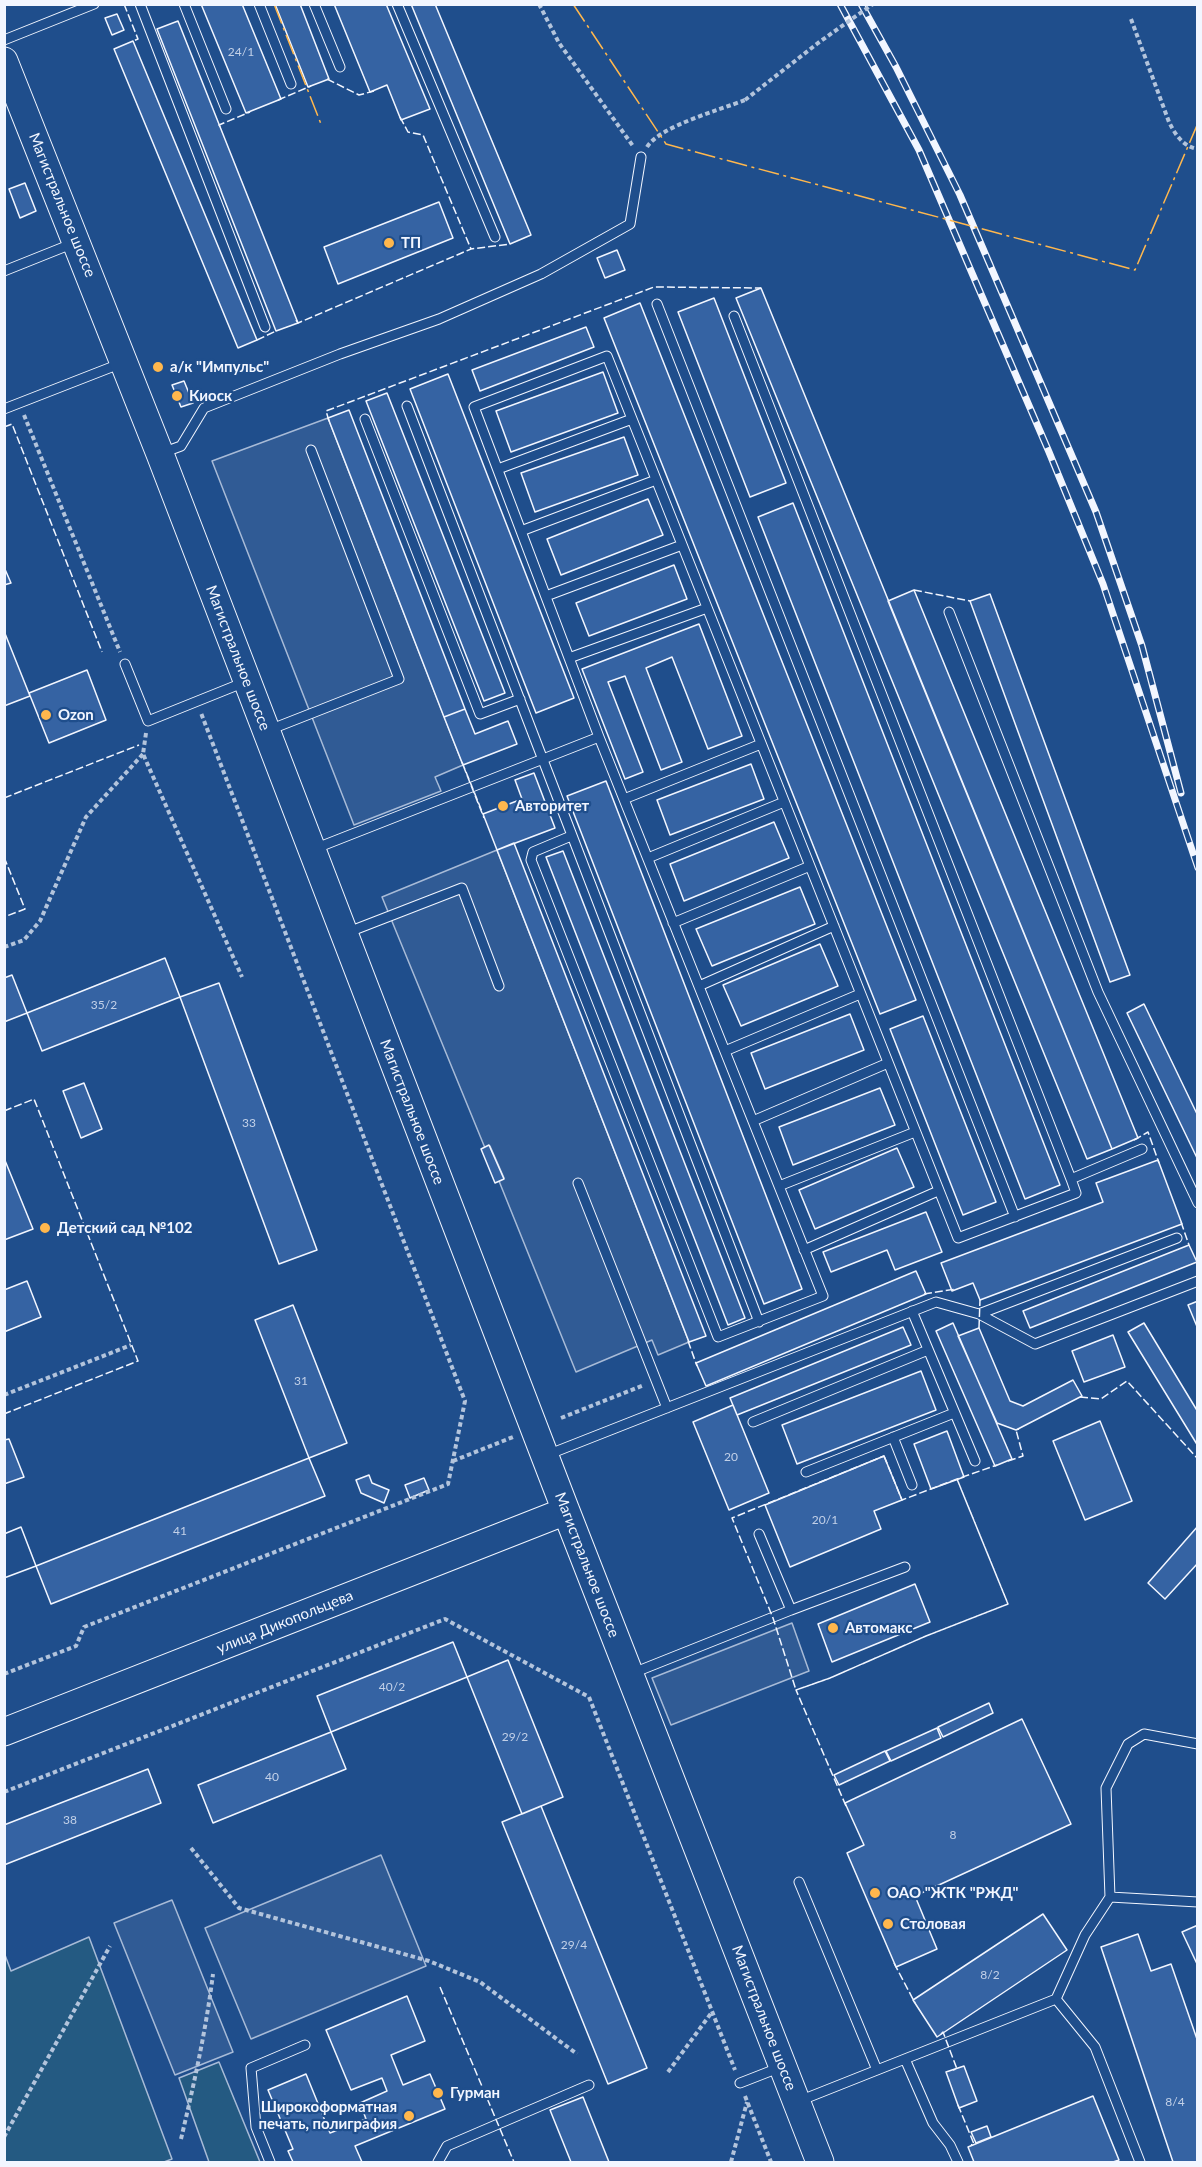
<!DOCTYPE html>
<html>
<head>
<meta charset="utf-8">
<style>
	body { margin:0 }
	#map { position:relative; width:1202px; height:2167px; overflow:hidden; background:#1f4e8c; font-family:Lato,sans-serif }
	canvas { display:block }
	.frame { position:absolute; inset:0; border:6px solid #f2f6ff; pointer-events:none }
</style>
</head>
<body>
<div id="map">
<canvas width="1202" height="2167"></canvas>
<div class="frame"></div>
</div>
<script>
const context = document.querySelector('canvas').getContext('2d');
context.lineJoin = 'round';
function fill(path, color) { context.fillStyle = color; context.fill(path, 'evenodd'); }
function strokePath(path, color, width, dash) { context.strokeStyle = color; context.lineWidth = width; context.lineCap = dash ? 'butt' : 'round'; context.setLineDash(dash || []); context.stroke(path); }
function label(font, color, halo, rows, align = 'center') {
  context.font = font + ' Lato,sans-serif'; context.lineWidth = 4.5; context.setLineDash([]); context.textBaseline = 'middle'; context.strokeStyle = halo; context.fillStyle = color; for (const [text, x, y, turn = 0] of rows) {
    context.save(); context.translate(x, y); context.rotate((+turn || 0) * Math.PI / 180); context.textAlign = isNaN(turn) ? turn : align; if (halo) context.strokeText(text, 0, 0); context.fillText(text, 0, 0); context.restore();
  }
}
const green = new Path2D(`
	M89 1937 172 2159 164 2162H5V1955L11 1971Z
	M219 2062 260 2162H209L179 2078Z`);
const parking = new Path2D(`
	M328 418 463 765 435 777 441 791 354 825 212 461Z
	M497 850 689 1342 658 1355 652 1340 576 1372 499 1181 504 1178 490 1146 485 1148 382 897Z
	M792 1623 809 1671 671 1725 652 1678Z
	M381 1855 426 1966 251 2039 205 1928Z
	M172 1900 233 2052 175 2075 114 1923Z`);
const building = new Path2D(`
	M201 4H242L281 99 246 113Z
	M275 4H300L329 79 308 87Z
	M334 4H386L430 109 401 120 387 85 370 92Z
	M411 4H435L531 235 510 244Z
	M117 14 124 30 112 35 105 18Z
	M178 21 298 323 276 331 157 29Z
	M133 41 257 340 238 348 114 49Z
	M25 183 36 211 20 218 9 189Z
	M439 202 453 238 338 284 324 247Z
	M617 250 625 270 605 278 597 258Z
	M761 288 1112 1149 1087 1159 736 298Z
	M714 298 786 483 750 497 678 312Z
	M640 303 916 1000 880 1014 604 318Z
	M586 327 594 347 480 391 472 370Z
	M603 372 618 413 511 452 496 411Z
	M448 374 574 698 536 713 410 389Z
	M184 381 193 403 181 407 172 385Z
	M387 393 505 693 484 701 366 401Z
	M349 410 465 709 444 717 328 418Z
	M624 437 638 475 535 512 521 473Z
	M648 499 663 535 561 575 547 539Z
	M793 503 1060 1185 1025 1199 758 517Z
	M674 565 687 599 589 636 576 603Z
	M4 567 11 583 4 585Z
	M914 590 1138 1138 1112 1149 888 601Z
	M990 594 1130 975 1110 982 970 601Z
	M699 624 742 736 708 749 672 657 646 668 682 762 661 770 625 676 608 682 643 772 625 779 582 669Z
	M4 631 30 696 4 706Z
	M87 670 106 720 49 743 29 693Z
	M465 709 475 734 508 721 517 744 463 765 444 717Z
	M751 764 764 799 670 835 657 800Z
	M534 773 555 828 497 850 483 814 522 799 515 780Z
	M606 781 802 1289 764 1304 567 796Z
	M774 822 789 858 684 901 670 864Z
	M514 843 706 1336 689 1342 497 850Z
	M563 851 745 1318 728 1325 546 857Z
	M800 887 815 924 712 966 696 929Z
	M820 944 838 986 741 1026 723 985Z
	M165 958 180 997 42 1051 27 1013Z
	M12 975 27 1013 4 1022V978Z
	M219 983 317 1250 279 1264 180 997Z
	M1144 1004 1198 1116V1160L1127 1013Z
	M850 1014 864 1050 765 1089 751 1053Z
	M923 1016 996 1202 963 1215 890 1029Z
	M84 1083 102 1129 81 1138 63 1091Z
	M880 1088 895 1125 793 1165 779 1127Z
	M489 1145 504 1179 495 1183 481 1149Z
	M897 1148 914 1187 815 1229 799 1190Z
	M4 1158 33 1229 4 1240Z
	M1158 1160 1182 1224 980 1300 973 1283 952 1291 941 1263 1103 1202 1096 1183Z
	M926 1212 942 1252 895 1270 887 1250 831 1272 823 1252Z
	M1189 1245 1197 1262 1030 1328 1023 1311Z
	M916 1271 926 1294 706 1386 696 1363Z
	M27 1281 41 1317 4 1332V1290Z
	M1198 1301V1329L1188 1305Z
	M293 1305 347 1443 309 1458 255 1320Z
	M953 1323 1012 1459 995 1466 936 1331Z
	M1144 1323 1198 1412V1446L1128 1332Z
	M903 1327 911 1345 737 1415 730 1398Z
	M979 1328 1010 1401 1023 1406 1073 1380 1082 1396 1016 1430 997 1423 958 1336Z
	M1113 1335 1125 1367 1084 1382 1072 1351Z
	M921 1371 936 1410 797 1464 782 1425Z
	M733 1405 769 1493 729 1510 693 1422Z
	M1100 1421 1132 1501 1085 1520 1053 1441Z
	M947 1431 964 1477 931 1489 914 1444Z
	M9 1439 24 1477 4 1484V1440Z
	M884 1456 902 1500 874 1511 881 1529 790 1567 765 1505Z
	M309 1458 325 1496 51 1604 36 1566Z
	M369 1475 372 1483 389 1490 384 1503 361 1493 356 1480Z
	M424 1478 429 1490 410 1498 405 1485Z
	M1198 1526V1563L1165 1599 1148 1583Z
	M21 1527 36 1566 4 1578V1534Z
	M21 1527 36 1566 4 1578V1534Z
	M915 1584 930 1622 832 1662 818 1624Z
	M453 1642 467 1677 331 1732 317 1696Z
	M508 1660 563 1797 522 1814 467 1677Z
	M989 1703 993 1713 943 1737 938 1727Z
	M1022 1719 1071 1824 915 1896 937 1949 896 1967 847 1853 864 1845 845 1803Z
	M937 1728 941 1738 891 1761 886 1751Z
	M331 1732 346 1769 213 1823 198 1785Z
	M885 1751 890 1761 839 1785 834 1775Z
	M148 1769 161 1803 4 1865V1825Z
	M541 1806 647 2068 608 2084 502 1822Z
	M1043 1914 1067 1950 937 2037 913 2000Z
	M1198 1925V1966L1182 1932Z
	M1138 1934 1151 1971 1171 1964 1198 2042V2162H1173L1101 1947Z
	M407 1996 425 2041 391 2055 403 2085 430 2074 445 2109 355 2146 362 2162H293L288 2151 293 2149 268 2090 306 2074 330 2133 366 2119 360 2103 387 2091 382 2078 351 2090 326 2030Z
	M964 2066 977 2101 959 2108 946 2072Z
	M1093 2096 1119 2160 1113 2162H974L968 2147Z
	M583 2097 609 2162H571L550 2110Z
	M987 2126 991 2137 976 2143 971 2132Z`);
const path = new Path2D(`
	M539 4 559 43 633 146
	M1131 19 1169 122C1175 134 1183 147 1198 149
	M647 147C660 126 720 110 745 100
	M24 415 120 652
	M146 733 143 754 242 977
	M4 947 24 940 40 921 86 817 143 754
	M4 1395 131 1345
	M561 1418 644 1385
	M453 1461 513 1437
	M4 1674 76 1646 84 1627 448 1484 465 1401 201 713
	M4 1792 445 1619 589 1697 735 2070
	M191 1848 239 1908 429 1961 480 1982 577 2054
	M668 2072 712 2012
	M745 2096 771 2162
	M4 2137 110 1946
	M181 2139C194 2084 206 2030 213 1974
	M731 2162 747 2102`);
const lane = new Path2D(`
	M140 4 265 327
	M184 4 226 109
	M259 4 291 84
	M314 4 340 67
	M397 4 495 237
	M4 40 94 4
	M4 271 74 243
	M657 304 1015 1217
	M734 316 1071 1179
	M407 406 759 1322
	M4 409 122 363
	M365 419 480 714 520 699
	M162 453 181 446 204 408 340 354 439 319 541 274 630 224 641 157
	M498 469 632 419
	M521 531 656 480
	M546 596 682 545
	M949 612 1098 992 1198 1203
	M569 658 707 608
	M125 664 148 721 245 682
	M269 730 399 679 311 450
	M624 799 761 744
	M571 836 533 852 531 860 718 1337 823 1296 599 737 474 407 607 356 958 1238 1076 1193 1071 1179 1142 1149
	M314 849 599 737
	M648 858 784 802
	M673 923 810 866
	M346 933 462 888 499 986
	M699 986 834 926
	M725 1051 860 994
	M753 1121 888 1063
	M578 1183 667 1408
	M779 1186 915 1132
	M804 1250 938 1191
	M912 1311 975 1461
	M979 1314 1035 1344 1198 1281
	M753 1422 928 1350
	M893 1437 912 1485
	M547 1455 936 1302 979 1314 1177 1238
	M806 1472 954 1413
	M791 1610 905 1567
	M633 1673 791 1610 759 1534
	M799 1882 877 2070
	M1110 1897 1198 1902
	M1056 1999 1095 2047 1140 2162
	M905 2059 933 2123 950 2145 958 2162
	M740 2083 781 2067
	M799 2101 1056 1999 1085 1935 1110 1897 1106 1788 1128 1744 1144 1734 1198 1744
	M270 2162 256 2127 251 2068 305 2045
	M438 2162 447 2146 589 2085`);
const secondary = new Path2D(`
	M4 61 160 454 566 1511 820 2162
	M4 1732 566 1511`);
const rail = new Path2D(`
	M840 4 919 150 1049 452 1103 584 1198 868
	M861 4 896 67 960 195 1096 512 1142 646 1181 793`);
const pathBridge = new Path2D(`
	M745 100 818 43 873 4`);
const fence = new Path2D(`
	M124 4 138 39 133 41
	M327 79 359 95 374 91
	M278 100 311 86
	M400 117 408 132 423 135 471 249
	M220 127 219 125 250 112
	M296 320 298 323 471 249 510 244
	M257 340 276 331
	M329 421 326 411 654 287 761 288
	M4 427 12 424 102 652
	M914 590 970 601
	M462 762 483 814
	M463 765 484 818
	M4 798 139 745
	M4 857 25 909 4 917
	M4 1111 34 1099 138 1361 4 1414
	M1134 1140 1148 1132 1159 1163
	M1181 1222 1189 1245
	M924 1294 956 1289
	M979 1328 980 1300
	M688 1341 697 1366
	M1080 1397 1101 1399 1127 1381 1198 1459
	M884 1456 902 1500 957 1479 1008 1604 926 1636 830 1678 796 1690 773 1618 732 1518Z
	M1008 1461 1023 1456 1016 1430 1019 1429
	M846 1806 796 1690 830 1678 926 1636 1008 1604 957 1479 997 1465
	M894 1963 915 2003
	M440 1987 514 2162
	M941 2034 943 2032 957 2069 953 2070
	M958 2105 974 2144 971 2145`);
const power = new Path2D(`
	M274 4 321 124
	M573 4 666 144 1135 270 1198 123`);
const markers = [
	[389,243,6,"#ffb74d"],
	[158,367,6,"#ffb74d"],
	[177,396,6,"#ffb74d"],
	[46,715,6,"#ffb74d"],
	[503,806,6,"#ffb74d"],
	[45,1228,6,"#ffb74d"],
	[833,1628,6,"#ffb74d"],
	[875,1893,6,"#ffb74d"],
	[888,1924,6,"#ffb74d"],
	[438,2093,6,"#ffb74d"],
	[409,2116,6,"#ffb74d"]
];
const numberNames = [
	["24/1",241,52],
	["35/2",104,1005],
	["33",249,1123],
	["31",301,1381],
	["20",731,1457],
	["20/1",825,1520],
	["41",180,1531],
	["40/2",392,1687],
	["29/2",515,1737],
	["40",272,1777],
	["38",70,1820],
	["8",953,1835],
	["29/4",574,1945],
	["8/2",990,1975],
	["8/4",1175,2102]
];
const streetNames = [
	["Магистральное шоссе",62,205,68],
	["Магистральное шоссе",238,658,69],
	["Магистральное шоссе",412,1112,69],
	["Магистральное шоссе",587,1565,69],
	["улица Дикопольцева",285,1622,-22],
	["Магистральное шоссе",764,2018,69]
];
const poiNames = [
	["ТП",401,243],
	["а/к \"Импульс\"",170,367],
	["Киоск",189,396],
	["Ozon",58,715],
	["Авторитет",515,806],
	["Детский сад №102",57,1228],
	["Автомакс",845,1628],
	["ОАО \"ЖТК \"РЖД\"",887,1893],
	["Столовая",900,1924],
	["Гурман",450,2093],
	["Широкоформатная",397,2107,"right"],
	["печать, полиграфия",397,2124,"right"]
];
fill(green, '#245a82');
strokePath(green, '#a8bbd7', 1.5);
fill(parking, '#305b95');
strokePath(parking, '#a8bbd7', 1.5);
fill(building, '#3563a3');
strokePath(building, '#f2f6ff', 1.5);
strokePath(lane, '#f2f6ff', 11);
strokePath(secondary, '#f2f6ff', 29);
strokePath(path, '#b3c4dc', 4, [4.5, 3]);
strokePath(lane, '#1f4e8c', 9);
strokePath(secondary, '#1f4e8c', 27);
strokePath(rail, '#f2f6ff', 7);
strokePath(rail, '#1f4e8c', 4.5, [14]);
strokePath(pathBridge, '#b3c4dc', 4, [4.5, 3]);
strokePath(fence, '#f2f6ff', 1.5, [8, 3]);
strokePath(power, '#ffb74d', 1.5, [21, 4.5, 3, 4.5]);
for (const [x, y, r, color] of markers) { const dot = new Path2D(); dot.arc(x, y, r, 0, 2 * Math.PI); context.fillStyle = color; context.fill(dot); strokePath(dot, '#1f4e8c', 2); }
label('12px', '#c3d1e8', null, numberNames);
label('15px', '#f2f6ff', '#1f4e8c', streetNames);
label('bold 15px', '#f2f6ff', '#1f4e8c', poiNames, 'left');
</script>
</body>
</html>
